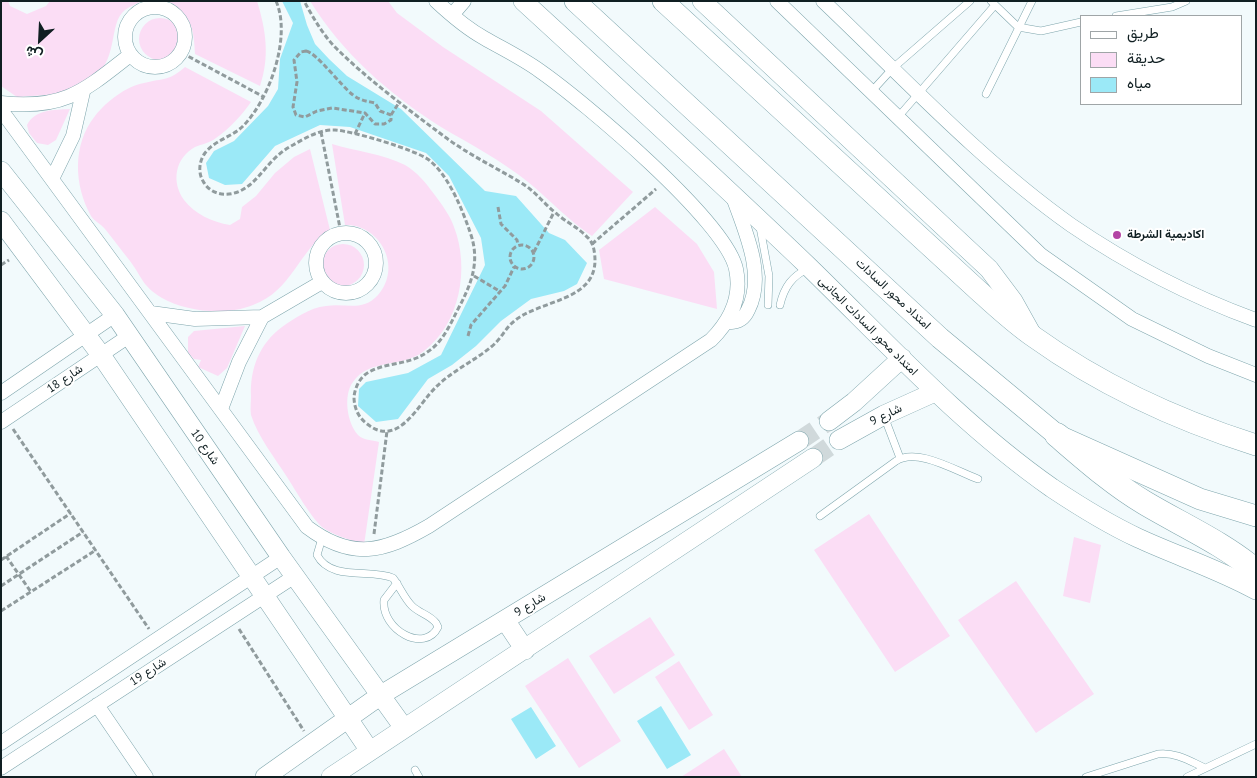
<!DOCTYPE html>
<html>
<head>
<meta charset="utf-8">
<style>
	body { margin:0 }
	#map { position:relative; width:1257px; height:778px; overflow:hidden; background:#f2fafc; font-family:"PT Sans",Vazirmatn,sans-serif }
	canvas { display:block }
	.frame { position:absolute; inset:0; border:2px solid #101f22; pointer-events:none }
	.legend { position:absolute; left:1080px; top:15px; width:162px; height:90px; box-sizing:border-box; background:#fff; border:1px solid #9fa5a7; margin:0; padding:6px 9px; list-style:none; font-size:15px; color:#101f22 }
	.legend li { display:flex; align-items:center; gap:10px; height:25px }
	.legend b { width:25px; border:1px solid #9fa5a7 }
	.north { position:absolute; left:15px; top:15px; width:50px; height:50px; -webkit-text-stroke:4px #fff; paint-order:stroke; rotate:205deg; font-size:14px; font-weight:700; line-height:20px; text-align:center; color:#101f22 }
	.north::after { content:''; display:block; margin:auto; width:18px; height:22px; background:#101f22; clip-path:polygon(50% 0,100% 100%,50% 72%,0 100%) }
</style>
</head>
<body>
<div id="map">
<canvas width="1257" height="778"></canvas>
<div class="frame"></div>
<ul class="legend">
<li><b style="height:6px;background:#fff"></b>طريق</li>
<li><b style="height:14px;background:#fbddf5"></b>حديقة</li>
<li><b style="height:14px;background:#9be9f7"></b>مياه</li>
</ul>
<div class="north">ش</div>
</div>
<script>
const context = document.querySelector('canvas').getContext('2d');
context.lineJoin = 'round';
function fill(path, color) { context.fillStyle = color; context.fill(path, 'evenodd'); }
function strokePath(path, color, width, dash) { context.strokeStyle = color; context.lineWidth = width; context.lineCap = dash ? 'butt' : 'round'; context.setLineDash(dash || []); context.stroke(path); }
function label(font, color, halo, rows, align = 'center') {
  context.font = font + ' "PT Sans",Vazirmatn,sans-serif'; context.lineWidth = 4; context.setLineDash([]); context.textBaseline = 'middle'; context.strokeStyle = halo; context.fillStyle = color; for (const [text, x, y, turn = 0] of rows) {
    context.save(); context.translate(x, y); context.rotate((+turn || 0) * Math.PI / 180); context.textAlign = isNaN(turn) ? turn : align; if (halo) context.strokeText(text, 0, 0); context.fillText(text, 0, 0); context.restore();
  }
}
const green = new Path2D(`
	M1 1H8L10 6 27 14 46 6 50 1H142C137 4 130 6 125 10 107 24 121 61 88 83 68 96 40 95 17 97L1 86Z
	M167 1H257C266 30 270 57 260 86L195 54C194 27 191 15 167 1Z
	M310 1H388L397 13 443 47 541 111 633 192 592 236C569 221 550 200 528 182 502 161 470 144 441 127 389 94 343 54 310 1Z
	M139 39a21 21 0 1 1 42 0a21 21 0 1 1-42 0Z
	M185 67 251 102C241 116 230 128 216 138 210 143 202 144 195 147 175 158 171 182 184 200 195 214 212 222 230 225L240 219 242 207 256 196 275 173 294 157 310 149 330 230C298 251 292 291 253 305 226 316 187 312 162 298 142 286 142 277 130 261 122 251 113 239 105 229 101 224 94 221 91 216 74 185 72 145 95 116 106 102 126 86 144 83 164 78 169 81 185 67Z
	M70 109 56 140 48 145 37 143 29 133 27 125C35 109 54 110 70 109Z
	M332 144C355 151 383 154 405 165 417 172 426 183 434 194 442 205 450 215 454 227 470 268 460 324 424 351 403 368 369 358 353 382 343 395 347 423 358 435 363 440 372 440 379 442L364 545C352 540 332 535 322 527 310 516 296 491 287 477 275 458 258 437 251 415 250 409 251 402 251 396 250 369 259 344 282 327 295 318 309 308 326 306 346 303 363 312 378 295 403 267 380 224 345 225Z
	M655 207 697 244 714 272 717 309 604 279 599 250Z
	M322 265a21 21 0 1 1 42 0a21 21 0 1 1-42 0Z
	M245 326 227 368 218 376 198 367 201 360 194 359 188 353V337L194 331Z
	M869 514 950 636 895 672 814 550Z
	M1074 537 1101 545 1090 603 1063 596Z
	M1016 581 1094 694 1036 733 958 620Z
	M650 617 675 655 614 694 589 656Z
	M568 658 621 741 579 768 525 686Z
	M679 661 713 715 689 730 655 677Z
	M724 749 742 777H681Z`);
const water = new Path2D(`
	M282 1H300L307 25 315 44 329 59 347 76 401 109 485 191 516 196 549 233 565 240 587 263 577 284 564 291 531 299 501 321 476 346 452 365 428 379 398 419 376 422 358 406 359 389 366 382 408 373 441 355 485 265 481 238 449 176 426 153 350 127 320 125 275 146 242 184 225 185 209 178 206 163 214 151 234 141 268 106 278 89 280 59 293 23Z
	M661 706 691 755 667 769 637 721Z
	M531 707 556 746 536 759 511 719Z`);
const secondaryTunnel = new Path2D(`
	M799 441 829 421
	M813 458 839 440`);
const path = new Path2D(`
	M276 1C292 37 269 101 242 127 231 137 214 141 205 153 199 161 198 173 203 181 211 196 229 197 242 190 261 180 269 157 293 145 305 138 321 129 335 130 353 131 416 150 429 160 449 176 462 209 470 232 481 262 471 285 457 311 449 327 442 343 426 353 408 365 387 362 369 372 360 377 355 387 354 397 354 407 358 417 366 423 398 450 418 404 436 387 452 371 474 361 491 347 500 340 504 331 511 324 536 298 604 304 594 250 593 245 591 240 587 237 579 228 566 222 557 214 545 205 536 192 523 184 497 168 469 155 445 137 409 110 371 82 339 51 324 37 314 19 304 1
	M306 51C317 53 341 86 353 95 361 101 367 101 375 103L380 111 391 115V120L384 124H375L365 113 332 108 317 111 305 117 296 115 293 107 297 82 294 60 301 52Z
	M182 53 264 97
	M391 115 400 101
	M321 132 341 233
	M355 134 365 113
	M498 207 501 224 517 240 518 245
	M592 244 656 189
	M510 257a12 12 0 1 1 24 0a12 12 0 1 1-24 0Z
	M534 252 554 212
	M1 265 9 260
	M474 276 501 292
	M468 336 471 325 505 286 514 267
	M13 429 149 629
	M374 534 387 431
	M6 556 31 592
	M1 560 71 513
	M1 586 83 532
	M1 611 96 550
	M239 629 304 731`);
const lane = new Path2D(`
	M991 1 1018 27 1041 31 1081 22
	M1116 16 1172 7 1186 1
	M872 91 893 68 970 1
	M986 94 1032 1
	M899 116 995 5
	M760 227 769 276 768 305
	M780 305C784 287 792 276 809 268
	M884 416 900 458
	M820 516 896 461C917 447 956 471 978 479
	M322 538 317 555C331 582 372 568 393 578 400 587 404 598 412 606 419 613 430 615 436 623L438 627C425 654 381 630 384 600L397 583
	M415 770 419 777
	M1086 777 1158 754C1175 752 1188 760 1203 767
	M1187 777 1256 744`);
const street = new Path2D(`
	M777 1 1041 255 1132 319 1208 356 1256 375
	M823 1C902 76 982 162 1071 225 1128 264 1190 296 1256 320
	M125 37a30 30 0 1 1 60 0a30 30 0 1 1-60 0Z
	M452 15 464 1
	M1 103C64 110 84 91 130 55
	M1 110 307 527C352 561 384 552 429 526L711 340C731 320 742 297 736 269 726 221 583 101 540 71 522 58 503 49 484 38 466 28 451 15 436 1
	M53 177 73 136 83 92
	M316 263a30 30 0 1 1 60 0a30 30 0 1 1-60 0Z
	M151 313 195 319 262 317 322 282
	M727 322C738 323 744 319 748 310 766 275 745 231 733 197
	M1 393 115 315
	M221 409 239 362 262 317
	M1 422 129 336
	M97 705 146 777
	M1 743 281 557
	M1 768 295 576`);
const secondary = new Path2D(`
	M523 1C619 89 715 177 809 267 887 343 962 425 1052 488 1079 506 1108 524 1138 538 1177 556 1218 569 1256 590
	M702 1 989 269 1013 301 1032 335
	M1 171 115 315 281 557 404 728
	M1 221 101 355 370 751
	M829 421 854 402 902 358
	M839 440 884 415 935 392
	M505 620 525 650
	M265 777 381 695 799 441
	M331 777 813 458`);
const primary = new Path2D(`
	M575 1 940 338 1057 435 1200 499 1256 516
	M663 1 981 293C998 308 1015 324 1034 337 1101 385 1177 420 1256 445`);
const highway = new Path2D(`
	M1057 435C1085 459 1113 484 1145 503 1182 525 1223 543 1256 571`);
const markers = [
	[1117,235,5,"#b345a4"]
];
const poiNames = [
	["اكاديمية الشرطة",1127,235]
];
const streetNames = [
	["امتداد محور السادات",893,294,43],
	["امتداد محور السادات الجانبى",868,326,45],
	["شارع 18",65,379,-34],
	["شارع 9",886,415,-26],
	["شارع 10",205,447,55],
	["شارع 9",530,605,-31],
	["شارع 19",148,672,-33]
];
fill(green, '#fbddf5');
fill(water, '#9be9f7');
strokePath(secondaryTunnel, '#d0d9db', 19, [19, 9]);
strokePath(lane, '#7ea5ac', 8);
strokePath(street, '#7ea5ac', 15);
strokePath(secondary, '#7ea5ac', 20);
strokePath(primary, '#7ea5ac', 22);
strokePath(highway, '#7ea5ac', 25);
strokePath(path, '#909b9d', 3, [5, 2.5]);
strokePath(lane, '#fff', 7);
strokePath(street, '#fff', 14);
strokePath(secondary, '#fff', 19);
strokePath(primary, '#fff', 21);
strokePath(highway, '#fff', 24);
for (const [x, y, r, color] of markers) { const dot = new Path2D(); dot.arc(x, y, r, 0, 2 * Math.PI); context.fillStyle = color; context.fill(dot); strokePath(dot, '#fff', 2); }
label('bold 12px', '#101f22', '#fff', poiNames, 'left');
label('12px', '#101f22', '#fff', streetNames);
</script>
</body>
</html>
